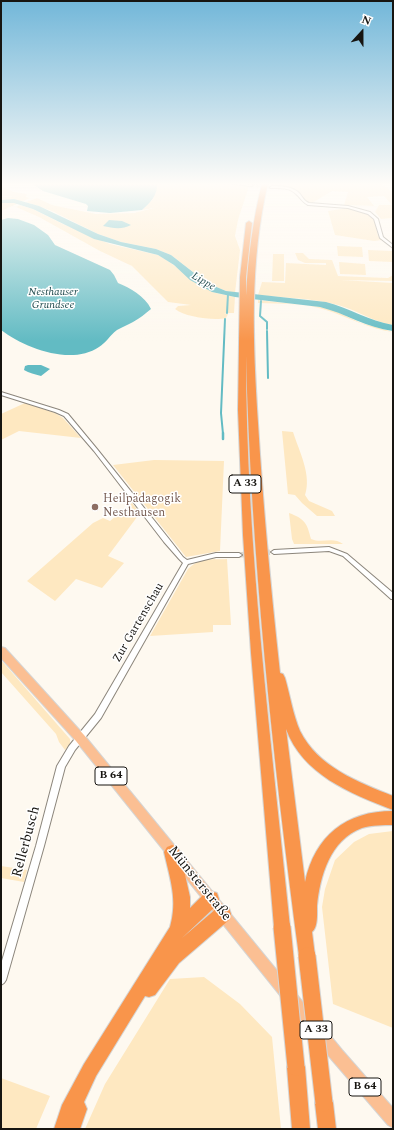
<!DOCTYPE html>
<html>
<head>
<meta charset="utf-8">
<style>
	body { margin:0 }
	#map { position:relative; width:394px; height:1130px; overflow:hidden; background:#fef9f0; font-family:Spectral,serif }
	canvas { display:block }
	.frame { position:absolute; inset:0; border:2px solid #171511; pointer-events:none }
	.north { position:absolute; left:342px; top:12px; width:40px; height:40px; -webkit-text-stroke:3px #fff; paint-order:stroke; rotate:21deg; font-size:11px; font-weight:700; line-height:16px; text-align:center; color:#171511 }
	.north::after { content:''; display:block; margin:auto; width:14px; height:18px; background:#171511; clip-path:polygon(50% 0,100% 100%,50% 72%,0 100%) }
</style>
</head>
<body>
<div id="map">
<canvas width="394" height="1130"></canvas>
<div class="frame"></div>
<div class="north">N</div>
</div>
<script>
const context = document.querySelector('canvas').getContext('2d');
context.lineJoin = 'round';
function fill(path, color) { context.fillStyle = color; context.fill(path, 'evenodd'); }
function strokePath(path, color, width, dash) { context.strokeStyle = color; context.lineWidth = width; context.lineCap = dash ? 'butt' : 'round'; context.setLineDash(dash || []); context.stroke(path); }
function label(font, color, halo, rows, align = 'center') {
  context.font = font + ' Spectral,serif'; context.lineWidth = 3; context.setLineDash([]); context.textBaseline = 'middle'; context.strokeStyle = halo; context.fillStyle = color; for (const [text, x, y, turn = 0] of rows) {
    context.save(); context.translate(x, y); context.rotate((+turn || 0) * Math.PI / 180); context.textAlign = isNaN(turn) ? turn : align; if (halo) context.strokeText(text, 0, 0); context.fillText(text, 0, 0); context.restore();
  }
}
const green = new Path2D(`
	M157 183H250L238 220 235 236 240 250 235 293 226 291 207 283 171 255 156 249 121 242 98 234 52 211 26 202 37 198 52 205 96 214 134 213 154 208 142 210 153 199Z
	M272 183H379L393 192V218L381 219 375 212 379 205H392L384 196 367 197 374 206 344 205 348 192 332 191 312 203 304 201C297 187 286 186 271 185Z
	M1 186 14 192 27 194 26 197 30 198 1 211V197L18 196H1Z
	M20 205 33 209 63 224 110 244 158 255 165 259 212 292 235 297 234 313H224L228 314 226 318C214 321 185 317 175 309L178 306 191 305 168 302 132 266 100 251 39 217 16 207Z
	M347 208 363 212 374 218 378 236 382 240 374 241 335 235 328 211Z
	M337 246 362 247 363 257 338 256Z
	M368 250 392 251 393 262 369 261Z
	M295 253H303L309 259 332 260 338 276 388 278 393 275V281L341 280 393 283V325C373 322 357 310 338 305 312 298 285 298 258 295L262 282 285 283 286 263 326 265V263H305L298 260Z
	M273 254H284V281H272Z
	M339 262 365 264 366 275 340 274Z
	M258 300 320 307 331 309 361 323 393 332C369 329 348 317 326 310 305 303 280 304 258 303Z
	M25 403 55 413 63 418 81 438 19 431 1 440V414Z
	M282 431 293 432C299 451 312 475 305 495L309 501 332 511 335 516H317L302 503 295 495 288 494Z
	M154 460 224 461 220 551 186 557 113 465Z
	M132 503 140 513 108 556 124 563 102 588 76 579 55 601 27 581 93 523 103 518 110 521Z
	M289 513C305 519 307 523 311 539 322 544 333 536 343 544H294L292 539Z
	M227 559 231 625H213V632L150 636 188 569C200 557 211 560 227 559Z
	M1 660 70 739V745L65 750 59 742 56 734 1 672Z
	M393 831V1028L333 1004 322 907 325 889 335 860 354 842 369 834Z
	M1 866 27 870 24 882 1 878Z
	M204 977 240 1004 272 1037 281 1129H85L105 1084 170 979Z
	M1 1078 50 1096 36 1129H1Z`);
const water = new Path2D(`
	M31 183H157C158 195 150 203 142 210L110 213 87 211 88 206 86 204 43 191Z
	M14 199 39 206 98 234 121 242 156 249 171 255 207 283 226 291 326 302C349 308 369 321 393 325V331C367 328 345 313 320 307L235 297 212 292 190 280 174 265 158 255 94 239 33 209 14 203H1V200Z
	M8 218 18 219 34 225 48 235 55 245 110 270 114 275 118 283C130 288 145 296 151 309 145 314 140 318 133 322 128 325 122 327 117 330 110 335 106 343 99 347 71 366 25 348 1 330V220Z
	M109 220 122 221 131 225C121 230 113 228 103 226Z
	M28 365H41L50 369 41 376C35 374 29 373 24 370L25 366Z`);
const streamFar1 = new Path2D(`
	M261 301 260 316 267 322V329
	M227 313 228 294
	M267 331 268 378
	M223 434 221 413 225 319`);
const stream = new Path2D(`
	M223 433V439`);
const streetTunnelFar1 = new Path2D(`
	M251 185 271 187`);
const streetTunnel = new Path2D(`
	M239 555 274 552`);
const street = new Path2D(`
	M228 183H240L253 185 251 186Z
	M271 186C281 186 293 186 300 194 303 198 304 201 309 203L348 206 370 212 378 219 383 237 393 245V248L380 238 374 219 368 214 348 208 308 205C302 202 301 198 296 194 289 187 279 188 270 188Z
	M1 392 59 410 68 414 97 449 169 539 183 557 187 560 216 553H239L242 555 239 557H216L188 564 101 718 75 750 65 767 44 846 6 980 4 983 1 985V964L36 846 57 766 69 746 95 714 183 563 179 559 164 542 94 451 64 416 55 412 1 395Z
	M329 547 347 554 393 593V599H391L343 556 329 551 274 554 271 552 274 550Z`);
const primary = new Path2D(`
	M1 647 5 648 84 735 342 1050 393 1108V1128L388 1125 332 1060 76 741 1 658Z`);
const highway = new Path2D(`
	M262 183H268C249 263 253 343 258 423 263 507 271 590 280 673L283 674 285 678C290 695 293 715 300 731 318 767 358 782 393 796V810C350 793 303 775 286 729L305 882C315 836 346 811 393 811V825C383 825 372 825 362 828 330 840 320 876 317 906 317 914 318 927 312 932L315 956 313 962 307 964 301 962 299 956C273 759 251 555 246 356 246 547 271 737 290 927L288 933 282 935 276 933 274 927 251 653 243 535 238 410 240 277 246 223 249 221 252 223 246 277V296C248 257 253 220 262 183Z
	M172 845 177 847 180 852 190 897V908L205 893 211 891 217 893 219 899 217 905 182 938 217 908 223 906 229 908 231 914 229 920 179 963 155 995 149 997 145 996 96 1076 84 1102 87 1109 80 1129H54L62 1105 84 1064 170 927C178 900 170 879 164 852L167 847Z
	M296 1058 302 1061 305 1067 310 1129H292L287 1067 290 1061Z
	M324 1094 331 1096 333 1103 336 1129H318L315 1103 317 1096Z`);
const highwayBridge = new Path2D(`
	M282 927 296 1067
	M307 956 324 1103`);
const markers = [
	[95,507,4,"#8d6e63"]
];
const farWaternames = [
	["Lippe",203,282,30],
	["Nesthauser",53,293],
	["Grundsee",53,306]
];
const shields = [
	[245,484,32],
	[111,776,32],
	[316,1030,32],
	[365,1087,32]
];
const shieldNames = [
	["A 33",245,484],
	["B 64",111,776],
	["A 33",316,1030],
	["B 64",365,1087]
];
const educationNames = [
	["Heilpädagogik",103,500],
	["Nesthausen",103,514]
];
const streetNames = [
	["Zur Gartenschau",139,623,-60]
];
const nearStreetnames = [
	["Rellerbusch",27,842,-75],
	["Münsterstraße",199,884,51]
];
fill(green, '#fee8c1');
fill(water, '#62bbc3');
strokePath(streamFar1, '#62bbc3', 2);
strokePath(stream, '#62bbc3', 2.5);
strokePath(streetTunnelFar1, '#dbd7cf', 3.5, [3.5, 1.5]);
strokePath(streetTunnel, '#dbd7cf', 5.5, [5.5, 3]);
strokePath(street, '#8c867c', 2);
strokePath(primary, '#d5d5d4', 2);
strokePath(highway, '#d5d5d4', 2);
fill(street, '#fff');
fill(primary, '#fbbf93');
fill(highway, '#f9954b');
strokePath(highwayBridge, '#d5d5d4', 19, []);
strokePath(highwayBridge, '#f9954b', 17);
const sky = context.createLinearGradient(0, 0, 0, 341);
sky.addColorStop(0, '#72b7d9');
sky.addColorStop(0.54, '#fffcf8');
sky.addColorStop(1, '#fffcf800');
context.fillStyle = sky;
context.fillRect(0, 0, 394, 341);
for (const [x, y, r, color] of markers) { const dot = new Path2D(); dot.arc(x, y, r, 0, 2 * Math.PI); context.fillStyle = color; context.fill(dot); strokePath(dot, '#fff', 1.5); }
label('italic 11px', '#234d50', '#fff', farWaternames);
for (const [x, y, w] of shields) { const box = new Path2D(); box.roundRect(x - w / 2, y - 9, w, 18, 3); context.fillStyle = '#fff'; context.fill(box); strokePath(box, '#171511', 1); }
label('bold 11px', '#171511', null, shieldNames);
label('12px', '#785e54', '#fff', educationNames, 'left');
label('12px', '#171511', '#fff', streetNames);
label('14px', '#171511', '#fff', nearStreetnames);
</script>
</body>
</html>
